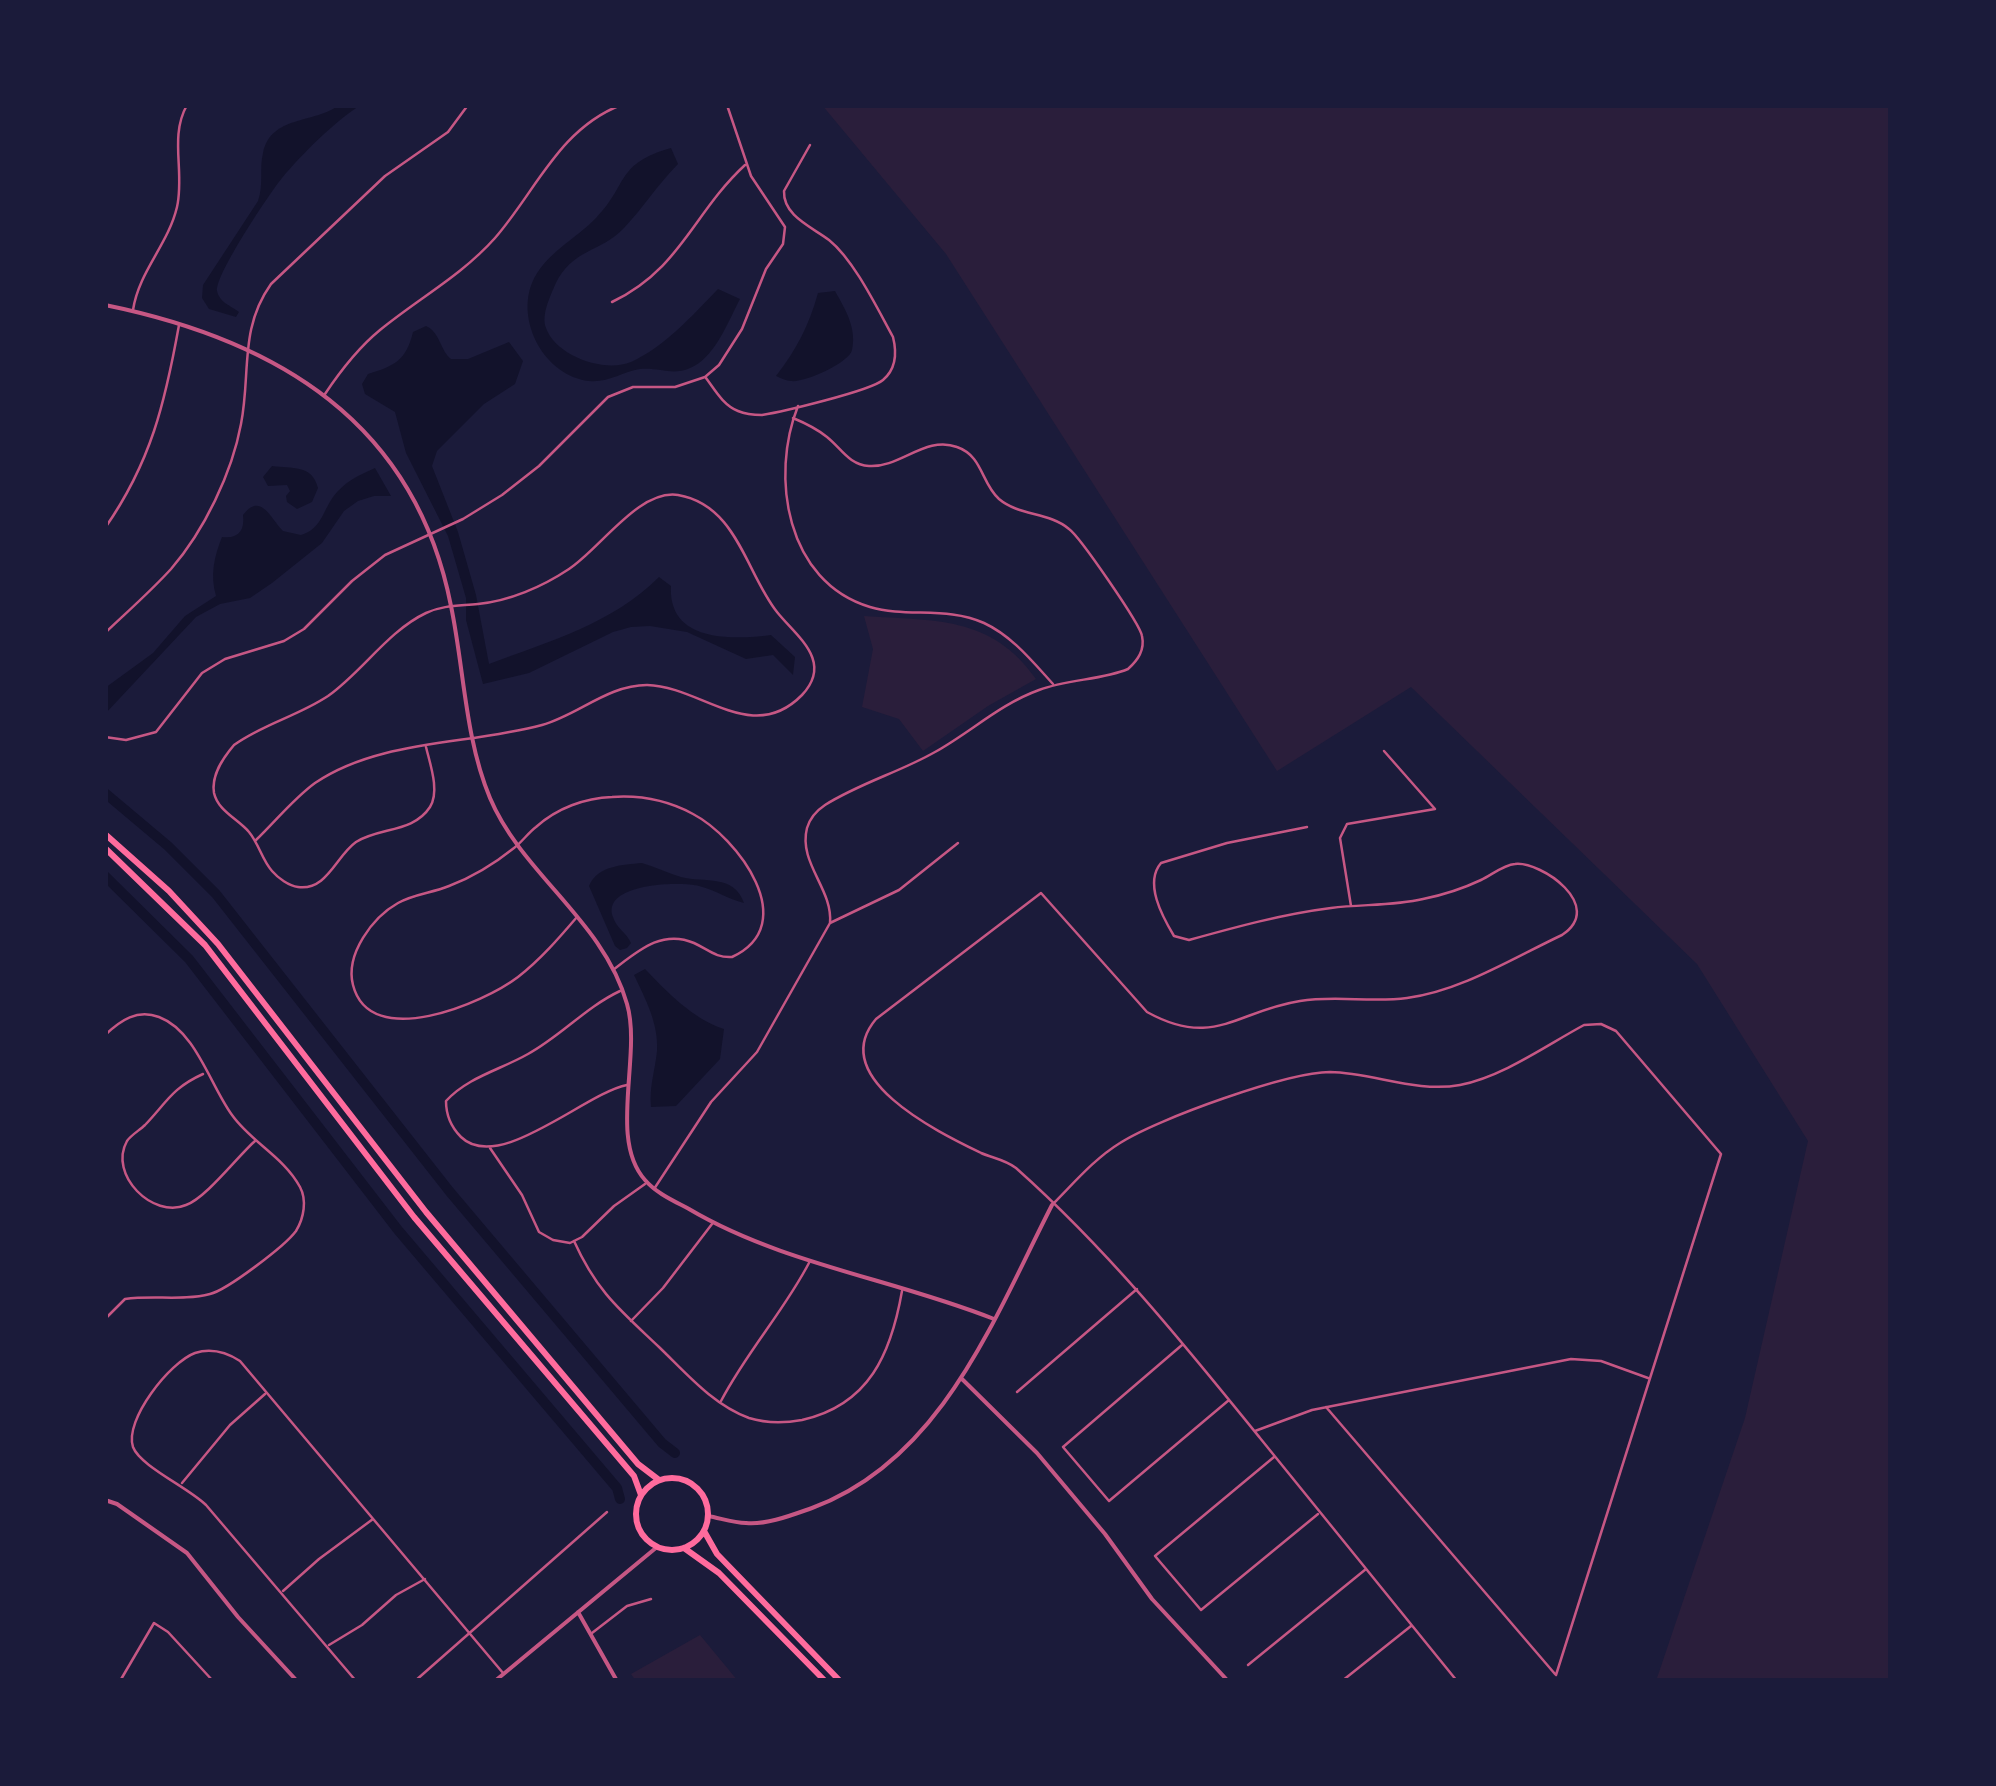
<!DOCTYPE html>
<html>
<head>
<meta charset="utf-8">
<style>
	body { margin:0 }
	#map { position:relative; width:1996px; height:1786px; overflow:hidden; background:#1b1b3a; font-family:"Fira Sans Condensed",sans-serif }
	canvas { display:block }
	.frame { position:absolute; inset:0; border:108px solid #1b1b3a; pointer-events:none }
</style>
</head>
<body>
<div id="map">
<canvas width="1996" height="1786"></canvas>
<div class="frame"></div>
</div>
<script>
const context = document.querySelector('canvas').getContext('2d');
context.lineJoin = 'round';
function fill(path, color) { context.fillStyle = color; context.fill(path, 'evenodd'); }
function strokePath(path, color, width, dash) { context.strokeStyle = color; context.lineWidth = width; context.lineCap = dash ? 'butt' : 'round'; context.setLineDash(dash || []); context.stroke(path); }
const green = new Path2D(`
	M822 105H1891V1681H1656L1745 1418 1808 1141 1697 964 1411 687 1277 771 946 254Z
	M864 616C934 621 991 615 1036 679L988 706 923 751 899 719 862 707 873 649Z
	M700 1635 738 1681H636L631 1674Z`);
const water = new Path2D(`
	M339 105H361C336 120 301 155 282 178 269 194 215 275 217 291 219 302 231 306 239 312L236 317 209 309 202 298 203 285 258 201C264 184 259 169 263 153 271 115 314 124 339 105Z
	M671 148 678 164C658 184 643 208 624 228 601 253 572 248 555 285 550 297 541 315 546 328 556 356 604 373 631 362 664 347 693 315 718 289L740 299C729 320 718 349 699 363 676 379 663 367 640 369 622 372 608 383 589 381 545 376 516 322 532 283 544 254 576 239 596 218 629 184 615 164 671 148Z
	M835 291C845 309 857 328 852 350 849 363 804 383 791 381 786 381 781 378 776 376 797 349 809 325 818 293Z
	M426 326C440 332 440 350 451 359H468L509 342 523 361 515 384 484 404 437 451 432 466 458 532 476 595 489 664C550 641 612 624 659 577L671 586C668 642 731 640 771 635L795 657 793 675 773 655 746 659 687 632 650 626 631 627 613 632 529 673 483 684 466 620V598L448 536 406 453 395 412 365 394 362 384 368 374C394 366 406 361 413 332Z
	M272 466C292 469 312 464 318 488L312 502 297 509 287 502 286 496 290 491 287 485 268 486 263 477Z
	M375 468 391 496H374L358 501 344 511 322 543 272 583 250 598 220 604 196 617 105 714V688L153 653 185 616 216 596C210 575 214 557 222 537 238 539 245 531 243 515 261 492 270 518 283 531L301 535C321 529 322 513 333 497 344 482 359 475 375 468Z
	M642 863C655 867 668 873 681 877 705 883 734 874 744 903 728 899 715 890 699 886 680 881 601 883 613 917 616 928 627 933 631 943L627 948 620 950 615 946 589 886C598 865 623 865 642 863Z
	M645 969C667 992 693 1019 724 1029L720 1059 676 1106 651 1107C649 1087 655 1071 657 1051 659 1024 645 998 634 975Z`);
const canal = new Path2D(`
	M105 793 168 846 216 894 450 1192 662 1443 675 1453
	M105 876 189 959 398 1230 617 1488 620 1499`);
const service = new Path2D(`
	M612 302C681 269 693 213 745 165
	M133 310C139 271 168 245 177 207 185 172 169 137 187 105
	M706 378C715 390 723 405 738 411 745 414 754 415 762 415 781 412 870 391 883 380 896 369 897 353 893 337 877 308 854 260 829 240 812 227 783 216 784 191L810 145
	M325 394C341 370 358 348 380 330 419 298 461 276 495 238 536 191 559 129 621 105
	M798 406C770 476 786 582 870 607 907 618 947 606 984 623 1012 636 1032 661 1053 684
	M793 418C805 423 816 428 827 437 841 448 849 465 869 466 900 468 926 435 957 447 983 456 981 483 999 499 1019 516 1049 512 1069 529 1080 537 1140 624 1142 636 1145 650 1138 660 1128 669 1102 680 1068 679 1039 690 1000 704 971 732 935 752 900 772 860 783 825 805 816 811 810 818 807 828 798 863 833 889 830 923
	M105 528C151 462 165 403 179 325
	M105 633C127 612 151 591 171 569 204 531 232 473 241 424 251 373 239 329 271 284L385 176 448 132 468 105
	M105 737 126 740 156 732 202 673 225 659 284 641 304 629 352 581 385 555 463 519 502 495 539 466 608 397 633 387H675L705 377 719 365 742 329 766 269 783 244 785 227 751 176 727 105
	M1307 827 1227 843 1161 863C1144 883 1162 916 1174 936L1189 940C1236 927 1283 914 1331 908 1362 904 1393 906 1423 899 1443 895 1462 889 1481 880 1492 875 1503 865 1515 864 1541 861 1606 906 1562 935 1513 958 1461 991 1407 998 1371 1003 1336 995 1300 1001 1236 1011 1214 1049 1147 1012L1041 893 876 1019C826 1078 938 1132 981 1153 993 1158 1006 1160 1016 1168 1108 1250 1183 1343 1260 1438 1326 1519 1391 1600 1457 1681
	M255 841C275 822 293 799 315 783 380 739 469 745 542 725 578 715 608 685 647 685 701 686 752 746 802 695 834 661 796 636 777 612 746 573 737 505 678 495 639 489 600 549 569 569 542 587 509 601 478 604 459 606 443 605 426 613 388 631 362 672 328 696 298 716 263 724 234 745 223 758 211 775 214 793 218 811 238 819 249 832 259 844 262 860 272 871 278 878 289 886 298 887 327 891 336 856 356 842 380 827 413 833 430 807 440 791 430 764 426 747
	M1351 906 1340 838 1347 824 1435 809 1384 751
	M577 917C559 938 541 959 518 977 484 1003 370 1052 353 985 345 954 373 917 398 903 414 894 432 893 449 886 473 877 494 864 514 848 522 842 528 833 536 827 557 808 585 798 612 797 640 795 669 801 693 814 737 837 803 924 732 957 716 958 709 950 694 943 662 929 638 951 613 970
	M620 991C586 1007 561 1036 528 1054 500 1070 468 1077 446 1101 446 1115 451 1127 461 1137 499 1174 585 1093 627 1085
	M105 1035C121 1020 137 1009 159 1017 196 1031 210 1085 232 1115 251 1142 284 1157 300 1187 307 1200 304 1218 296 1231 285 1246 227 1290 210 1294 183 1301 153 1295 125 1299L105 1319
	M203 1074C172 1088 167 1102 145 1125 140 1130 131 1135 127 1141 108 1175 153 1219 186 1205 206 1198 237 1157 255 1141
	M490 1148 522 1195 539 1232 553 1240 570 1243 582 1237 614 1206 645 1184
	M654 1189 711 1102 757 1052 830 923 899 890 958 843
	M1052 1205C1074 1183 1094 1159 1120 1143 1157 1119 1288 1072 1330 1072 1374 1073 1416 1093 1460 1085 1504 1076 1545 1046 1584 1025L1601 1024 1616 1031 1721 1154 1556 1675
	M574 1241C597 1292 620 1310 659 1347 686 1373 713 1405 749 1418 765 1423 785 1423 802 1420 869 1405 891 1354 902 1291
	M631 1321 663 1288 712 1224
	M1182 1345 1063 1447 1109 1501 1229 1400
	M1017 1392 1137 1289
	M721 1401C747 1351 785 1310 810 1261
	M1326 1407 1555 1674
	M1255 1431 1312 1410 1571 1359 1601 1361 1648 1378
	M1274 1457 1155 1556 1201 1610 1318 1514
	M182 1483 230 1425 265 1394
	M283 1591 319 1559 373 1519
	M592 1633 627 1606 651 1599
	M329 1645 362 1625 396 1595 425 1579
	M1248 1665 1366 1569
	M120 1681 154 1623 168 1632 213 1681
	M356 1681 206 1505C189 1488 140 1466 133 1447 124 1420 170 1362 195 1353 211 1348 226 1352 240 1361L503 1673
	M415 1681 607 1512
	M1342 1681 1411 1626`);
const minor = new Path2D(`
	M105 305C277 340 415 422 451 606 464 668 465 739 490 798 522 874 604 921 627 1004 642 1055 608 1139 645 1180 656 1193 674 1201 689 1209 782 1264 894 1279 994 1319
	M961 1378 1037 1453 1105 1534 1152 1599 1228 1681
	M105 1500 117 1504 187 1553 238 1617 297 1681
	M708 1516C720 1518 733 1523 746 1523 767 1525 792 1515 812 1508 942 1460 994 1318 1052 1205
	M578 1612 617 1681
	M495 1681 657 1547`);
const secondary = new Path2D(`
	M105 834 169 891 218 944 426 1212 638 1464 659 1480
	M105 848 205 945 414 1217 634 1476 641 1495
	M636 1514a36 36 0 1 1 72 0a36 36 0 1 1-72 0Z
	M704 1531 717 1554 840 1681
	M684 1548 719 1573 825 1681`);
fill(green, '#2a1e3b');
fill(water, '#12122b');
strokePath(canal, '#12122b', 10);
strokePath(service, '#c65784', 2.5);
strokePath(minor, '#c65784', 4);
strokePath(secondary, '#ff6b9d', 6);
</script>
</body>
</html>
